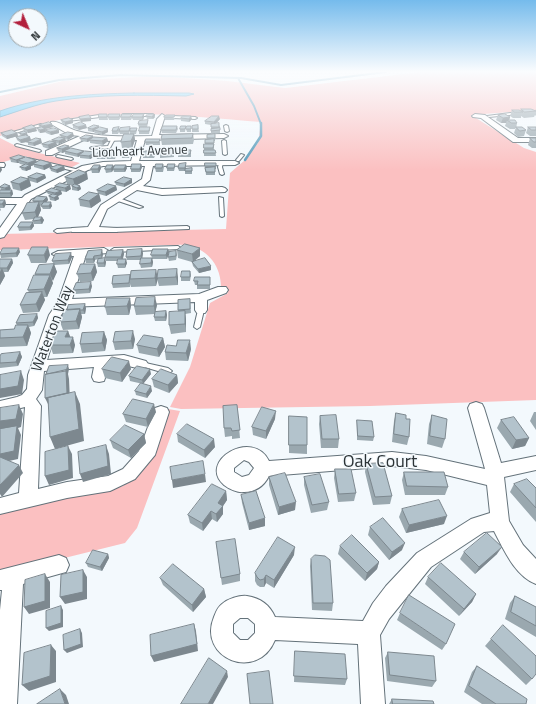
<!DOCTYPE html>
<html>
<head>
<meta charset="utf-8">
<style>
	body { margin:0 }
	#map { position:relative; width:536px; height:704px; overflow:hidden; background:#f3f9fd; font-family:"Titillium Web",sans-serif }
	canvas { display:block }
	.north { position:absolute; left:8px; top:8px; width:40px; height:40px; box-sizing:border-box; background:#f3f9fd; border:1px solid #a3aaad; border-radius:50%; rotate:136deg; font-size:11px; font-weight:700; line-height:16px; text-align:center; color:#2c3336 }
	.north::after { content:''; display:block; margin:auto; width:14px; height:18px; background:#b21f3c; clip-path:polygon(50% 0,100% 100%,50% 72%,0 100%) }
</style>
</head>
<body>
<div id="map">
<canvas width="536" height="704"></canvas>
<div class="north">N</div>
</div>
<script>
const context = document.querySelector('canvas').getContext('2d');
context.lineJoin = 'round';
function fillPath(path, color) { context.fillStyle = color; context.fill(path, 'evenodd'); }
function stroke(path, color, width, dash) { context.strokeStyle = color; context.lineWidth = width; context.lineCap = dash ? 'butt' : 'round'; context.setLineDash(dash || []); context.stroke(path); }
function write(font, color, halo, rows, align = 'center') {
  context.font = font + ' "Titillium Web",sans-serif'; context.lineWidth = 3; context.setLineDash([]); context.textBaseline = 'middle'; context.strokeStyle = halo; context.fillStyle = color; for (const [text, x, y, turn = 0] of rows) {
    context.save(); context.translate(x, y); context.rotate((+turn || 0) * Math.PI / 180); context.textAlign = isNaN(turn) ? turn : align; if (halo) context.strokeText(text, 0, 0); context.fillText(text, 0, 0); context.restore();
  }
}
fillPath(new Path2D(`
	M421 72H536V110L471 115 524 148 536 152V400L370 406 181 409 170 407 190 367 210 303 228 293 221 287C221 267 209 250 189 246 183 244 175 245 169 245L0 250V234L226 229 230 173 245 160 258 143 261 122C171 115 88 103 0 136V96L63 81 157 76 227 81 285 88Z
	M0 138 14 145 35 152 80 163 70 168 24 156 0 163Z
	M168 409 180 411 137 528 125 543 0 574V512L123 486 143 468Z`), '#fbc0c1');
const water = new Path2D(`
	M134 93H189L194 94 186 96C143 95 99 94 56 101 37 104 19 111 0 117V111C43 96 89 94 134 93Z`);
fillPath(water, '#68c6f3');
stroke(water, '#569aba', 1);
stroke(new Path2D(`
	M238 78 254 106 261 124
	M0 92 59 80 120 75 241 78 281 85 386 72`), '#569aba', 2);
stroke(new Path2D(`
	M245 160 261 136V123`), '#569aba', 2.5);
const service = new Path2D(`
	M518 112 519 114 489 117 487 116Z
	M123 114H152L154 115 152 116H122Z
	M99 115 100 117 68 121 66 120Z
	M173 116 195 117 197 118 195 119 172 118Z
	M41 124 42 126 11 134 9 133Z
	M226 125 228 126 229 131 227 132 225 131 224 126Z
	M112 138 115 139 110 148 92 149 90 148 92 147 108 146Z
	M224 140 226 141 227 154 225 155 223 154 222 141Z
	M17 144 40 150 41 151 39 152 16 146 15 145Z
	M241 154 244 155 239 161H237L236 160Z
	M58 155 72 158 73 159 71 160 57 157 56 156Z
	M28 158 80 170V171L78 172 27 160 26 159Z
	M220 161 223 162 222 167 224 174 222 175 220 174 218 167Z
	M219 197 223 198 224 216 222 217 220 216Z
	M115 198H119L143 207 139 208 115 200Z
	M187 226 189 227V229L113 232 110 230 113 228Z
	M76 228 79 230 78 231 57 233 54 231 57 229Z
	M178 246 181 248 180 249 114 252 111 250 114 248Z
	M201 308 204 310 200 327 197 329 194 327 198 310Z
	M138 362H141L168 368 172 371 168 374 141 366H138L137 364Z`);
const minor = new Path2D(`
	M162 114 165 116 159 135 224 134 228 136 224 138 145 140 139 161H235L239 163 235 165 153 166 150 180 143 186 162 189 222 187 225 188 227 190 225 192 162 195 137 190 107 209 99 227 117 228 118 230 117 232H72L71 230 72 228 88 227 101 205 142 179 145 166H103L88 170 31 199 4 237 0 238V228L17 204H0V198H22L25 195 82 166 103 162 131 161 137 140 105 141 88 138 52 155H46V151L80 136 70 135 51 124V122C59 120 68 129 77 131 102 138 126 136 152 136L157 119Z
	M475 114 485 115 518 138H536V142H513L481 118 473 117 472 116Z
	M0 163H4L5 165 4 167H0Z
	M104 248 109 251 108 253 86 255 72 299 199 294 218 287H226L228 290 226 293 207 300V310L205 313H197L195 310V302L68 307 61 315 47 360 124 355 146 361 148 364 146 367 141 369 124 365 109 366 104 381 99 382 94 381 92 377 94 367 44 371 42 390 36 399 41 406 38 489 67 482 108 476 123 469 139 451 155 408 161 406 167 408 169 412 155 455 135 479 110 491 67 498 0 514V498L19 493 25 407 0 413V401L17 397 22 395 27 389 28 375 49 315 58 302 74 256 58 257 52 254 58 251Z
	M476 402 482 404 484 408 501 463 536 456V470L504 477 509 521 523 545 536 559V584C515 576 504 550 494 531L484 532 431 567 389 619 380 635 385 704H361L358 644 275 640C257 683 197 658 214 617 216 612 217 608 222 604 228 599 239 595 247 596 260 598 270 605 275 617L363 621 373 603 386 586 417 553 471 519 490 513 487 485 426 470 392 466 269 476C264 486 255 492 244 492 238 493 229 489 224 485 197 461 253 428 269 461L392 452 426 456 485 469 468 408 470 404ZM244 460 249 462 254 468 249 475 242 477 234 472V468ZM240 618H248L255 624V633L248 640H240L233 633V624Z
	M59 555 66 558 69 565 66 572 23 584 17 704H0V610L2 590H0V570Z`);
stroke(service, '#64727a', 2);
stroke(minor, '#64727a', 2);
fillPath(service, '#fff');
fillPath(minor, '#fff');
fillPath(new Path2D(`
	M521 109 535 111 536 109V116L535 115 534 117 524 118 521 116V118H513L510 116 512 110 521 111Z
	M107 114 108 120H99V117Z
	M120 114 121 117 132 116 144 117 143 120H133L132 118 131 120H121V117L119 120H109L108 117Z
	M166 115 175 118 174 120H165L164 117Z
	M498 115 510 117 509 120 517 123 516 129H510L505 126 506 123H501L496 120Z
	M146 116 155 117 153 119H147Z
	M181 118 192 119 189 122 181 121Z
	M220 119 216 124 220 126V133L211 134V125L205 124V121Z
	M61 120 73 123 65 125 62 123Z
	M148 120V123L147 127H139L138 124Z
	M39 125 53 127 45 129 46 132 40 133 38 131 37 128H40Z
	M73 125 87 128 79 130 73 128Z
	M198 125 199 132H192V126Z
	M177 126 178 129 176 133H162L161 130Z
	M186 126 185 132H180V129Z
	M119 127V130H130L137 128V130L136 134H134L135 140 132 148H122L121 142 130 134V131L129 134H120L119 132 118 134H112V131Z
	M516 127 526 130 524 136 518 137 514 133Z
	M528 127H536V136H530L526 133Z
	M23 128 37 131 28 133 24 131Z
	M88 128H99L108 129V132L102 135 95 133 94 132H93L88 131Z
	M186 129H191V132H187Z
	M45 130 59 133 51 135 46 133Z
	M150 130 149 134H139V131Z
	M1 133H17L18 136 7 139 2 136Z
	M19 133 30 137 31 140 42 143 34 146 28 145V142L21 143 17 140 16 137 21 136Z
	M193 134 194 140 193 144 162 145 161 139Z
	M215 134V141H214V150H215L216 156H204V148L205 144V140H207V135Z
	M60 135 74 136 68 140 65 139 66 141 59 144 56 143 57 145 49 149 43 147 42 144 53 141 52 140 61 137Z
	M93 137 107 138 108 141 103 145 90 143V141L87 142 81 141 80 138Z
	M530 138H536V148H532L528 145Z
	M145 142H160V145H146Z
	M69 146 70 148 84 151V152L96 156 90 159 80 158V156L78 157 65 154V152L62 153 58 151 57 148Z
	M174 150V157L160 158V154Z
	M116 151V154L115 159H107L106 156Z
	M191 153V157H178V154Z
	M130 154 129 158H122L121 155Z
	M156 154 154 158H143V155Z
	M106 155 105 159H97L96 156Z
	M25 157V158L36 160 37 162 51 163 52 166 44 170 34 167V165L31 166V169L26 171 22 170 20 167 24 165 20 164 19 163H17L11 162 10 158Z
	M216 163V169H215V175H206L205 166Z
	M141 164 142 167 140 172H131V169Z
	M163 164 164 167 163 172H156L155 168Z
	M175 164V167L174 171H167V168Z
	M100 165 101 168 99 173H92L91 169Z
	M64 166 65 170 57 173 51 171 50 168Z
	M186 167V169L192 168V174H185V171H179L178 168Z
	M114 168H127L125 172H114L113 169 112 172 106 173 105 169Z
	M45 175 46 178 37 183 30 181 31 186 21 191 13 189 11 182 28 179V177Z
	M65 177 88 179 77 185 80 186 81 189 78 191 72 190V186H73L67 184Z
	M132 179V183L124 187 116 185 115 182Z
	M55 186 71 189 66 192 61 191 62 194 58 196 59 199 55 201 50 200 49 196 51 195 48 194 46 191 56 189Z
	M116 186 117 190 106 196 99 194 101 201 91 208 80 206 79 199 98 194 97 190Z
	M0 187 11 189 9 190H12L13 194 11 197H0V191L1 190Z
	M47 197 48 200 46 202 52 206 50 209H43L41 206 42 205H40L41 210 38 217H42L44 220 42 224H34L33 221 34 219 25 220 22 213 34 203 33 201Z
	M0 200H5L6 204 4 208H0L1 210 0 211Z
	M33 222 34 226 31 230 19 231 18 227Z
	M168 249 169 252 167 259H152L153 262 152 267 141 268 140 264 141 260H127L126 257 143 253 142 258H152L151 255Z
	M123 250 124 254 123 259 127 263 125 268H118L117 264 118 261H106L105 257Z
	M177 250 200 256 194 261 211 270 199 273 193 266 192 262 178 258Z
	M88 251 103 254 102 258 106 262 105 267H98L97 263 98 259 95 260 94 263H86L85 259Z
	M176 251 177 255 176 260 169 261 168 257Z
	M20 252 17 257 1 258 0 253Z
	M28 255H50L46 263H31Z
	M72 257 69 264 54 265 57 272 52 281 53 283 47 297H44L45 300 39 312 23 313 20 305 29 293 28 290 35 275V274L54 264 52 261Z
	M0 259H12L13 263 8 272H4L5 276 0 285Z
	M95 264 97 272 93 281 80 282 77 274Z
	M190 271 191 275 190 281H181V277Z
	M113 276 157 277H178V285L159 286 157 279 156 286 131 287V284L130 287 113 288 112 284Z
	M210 277V289H197V285H195L194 281Z
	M92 286 90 293 75 294 73 290Z
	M130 298 131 306 129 315H107L105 307Z
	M190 299 191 313 185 314 186 332 171 334 169 325 178 311V300Z
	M157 305 155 312 166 311 167 315 166 321H155L154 317 155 314 136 315 134 306Z
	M86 308 85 314H81L82 317 79 329 63 330 60 322 64 310Z
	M37 314 38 318 34 326 29 327 31 333 27 346 0 347V330L14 329 17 325 16 323Z
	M68 331 70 337 75 345 73 353 53 354 50 345Z
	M104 332 107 340 105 351 82 353 80 344Z
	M163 338 165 347 159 357 139 353 137 345Z
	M135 339 133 349 115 350 113 342Z
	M191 349 188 361 166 360 165 352Z
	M20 352 22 357 18 366 0 368V356Z
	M102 369H131L122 382 105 378Z
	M151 374 143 384 130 381 129 376Z
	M177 375 178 383 169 393 154 387 152 379Z
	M135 391H152L147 398 136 395Z
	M237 405 240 438 232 439V436L225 437 224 428Z
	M156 412 148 427 126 422 123 414Z
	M534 412H536V430L530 421Z
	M396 413 409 437 407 445 392 442 394 421Z
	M432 415 445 439 442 448 427 444 429 424Z
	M289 416 307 445V454L289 453Z
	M320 416 339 439 338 448H321L319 424Z
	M275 419 266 439 253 435 252 427Z
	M357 420 374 437 373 441 357 440Z
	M501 420 529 438 525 446 512 449 497 428Z
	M144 434 146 443 131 458 113 448 110 440Z
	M177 434 215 447 205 458 178 442Z
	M366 464 392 496 390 504 373 505 365 472Z
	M335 469 356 493 354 501 338 502 334 478Z
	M404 472 448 487 445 495H405L402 480Z
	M269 477 295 510 278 515 269 485Z
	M304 477 329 502 327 510 311 513 304 485Z
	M514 484 536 488V522L510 492Z
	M226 491 227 500 223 506V514L217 522 212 519 203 531 190 523 188 515Z
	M241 495 265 526 249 530 242 503Z
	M402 509 444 524 406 533 399 517Z
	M370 527 402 550 389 560 368 535Z
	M216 542 240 574V581L222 585Z
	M340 546 379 562 377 569 365 581 338 554Z
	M464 552 497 554 475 574 460 559Z
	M108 554 109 558 102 571 88 567 86 563Z
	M294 555 274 588 266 583 264 587H260L257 585 255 581V573Z
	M311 559 333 603 332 611 312 610 310 566Z
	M428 577 476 594 472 602 459 616 425 584Z
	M160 578 204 589 206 597 193 612 163 585Z
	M515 596 536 607V637L505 619 510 603Z
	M400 613 446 644 442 650 397 620Z
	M491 639 532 679 526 685 485 646Z
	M295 651 347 679 345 685 294 682Z
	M388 652 436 681 432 687 387 681 385 658Z
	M477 666 526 704H482L464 692 472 672Z
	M392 699 434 704H389Z`), '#9aa8af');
fillPath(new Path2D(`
	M144 114V117L143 120 142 117Z
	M154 114 155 117 153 119 152 117Z
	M191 116 192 119 189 122V119Z
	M219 116 220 119 214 125V122Z
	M510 117 509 121 507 120 506 123H501L503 118Z
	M91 118V121L81 122 80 119Z
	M73 120V123L65 125V122Z
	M52 124 53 127 45 129 46 132 40 133V130L43 129 42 126Z
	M86 125 87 128 79 130 78 127Z
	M99 126V129L94 130V132H93L92 129Z
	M36 128 37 131 28 133 27 130Z
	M108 129V132L102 135V132Z
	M59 130V133L51 135 50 132Z
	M17 133 18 136 7 139 6 136Z
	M27 133 28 136 23 137 22 134Z
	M73 133 74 136 68 140 67 137Z
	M134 134 135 140 132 148 131 141Z
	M93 136 94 139 89 140 90 141 87 142V139Z
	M30 137 31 141 21 143 20 140Z
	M65 138 66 141 59 144V141Z
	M107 138 108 141 103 145 102 141Z
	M41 139 42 143 34 146 33 143Z
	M56 142 57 145 49 149 48 145Z
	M69 146 70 149 64 151 65 152 62 153V149Z
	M84 151 85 154 79 155 80 156 78 157 77 154Z
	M105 151 106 155 105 159 104 156Z
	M116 151V154L115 159 114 155Z
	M95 152 96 156 90 159 89 156Z
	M25 157 26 160H18L19 163H17L16 160Z
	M36 160 37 163 33 164 34 165 31 166V169L26 171 25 168 29 166 28 163Z
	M51 163 52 166 44 170 43 166Z
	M141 164 142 167 140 172V169Z
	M100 165 101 168 99 173 98 169Z
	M113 165 114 168 112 172 111 169Z
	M126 165 127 168 125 172 124 169Z
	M1 166 2 170 0 173V168Z
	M64 166 65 170 57 173 56 170Z
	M87 173 88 179 75 186 73 179Z
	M45 175 46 178 37 183 36 179Z
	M29 179 31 186 21 191 19 184Z
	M132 179V183L124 187V184Z
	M70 185 71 189 66 192 65 188Z
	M10 186 11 189 6 192 5 188Z
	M80 186 81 189 78 191 77 188Z
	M116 186 117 190 106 196 105 192Z
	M12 190 13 194 11 197 10 193Z
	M61 191 62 194 58 196 59 199 55 201 54 198 56 196 55 193Z
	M99 194 101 201 91 208 89 201Z
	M47 197 48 200 44 205 43 201Z
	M5 200 6 204 4 208 2 204Z
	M39 202 41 210 37 219 35 212Z
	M51 202 52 206 50 209 49 206Z
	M42 217 44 220 42 224 40 220Z
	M33 222 34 226 31 230 30 227Z
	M48 247 50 255 46 263 44 255Z
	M19 248 20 252 17 257 16 253Z
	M200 248V256L193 262 192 254Z
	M142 249 143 253 142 260 141 256Z
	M168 249 169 252 167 259 166 255Z
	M102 250 103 254 102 259 101 255Z
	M123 250 124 254 122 260 121 257Z
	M71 253 72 257 69 264 68 260Z
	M94 256 95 260 94 263 93 259Z
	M105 258 106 262 105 267 104 263Z
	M152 258 153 262 152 267 151 263Z
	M12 259 13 263 8 272 7 268Z
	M126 259 127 263 125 268V264Z
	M54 264 57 272 53 281 50 274Z
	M95 264 97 272 93 281 91 273Z
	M211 266V270L199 273 198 269Z
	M2 268 5 276 0 285V272Z
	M177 269 178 277V285L176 277Z
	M156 270 158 278 156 286 155 278Z
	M50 275 53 283 47 297 44 289Z
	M91 282 92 286 90 293 89 289Z
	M42 292 45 300 39 312 36 304Z
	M155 297 157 305 155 314 154 306Z
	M130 298 131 306 129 315 127 306Z
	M85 304 86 308 85 314 83 310Z
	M80 309 82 317 79 329 76 321Z
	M166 311 167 315 166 321 165 317Z
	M185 311 186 319V332L185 324Z
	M37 314 38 318 34 326 33 322Z
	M28 325 31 333 27 346 23 337Z
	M68 331 71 339 68 345 65 337Z
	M133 331 135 339 133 349 131 341Z
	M104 332 107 340 105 351 102 343Z
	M73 337 75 345 73 353 70 345Z
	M163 338 165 347 159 357 157 349Z
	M190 340 191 349 188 361 186 353Z
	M20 352 22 357 18 366 16 362Z
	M129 361 131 369 122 382 120 373Z
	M68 365 69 369 68 374 69 379 70 402 49 406 45 398 65 373Z
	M150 369 151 374 143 384 142 380Z
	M21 371 24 380 22 394 0 398V389Z
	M177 375 178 383 169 393 168 385Z
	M151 386 152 391 147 398 146 394Z
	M75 392 80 404 84 441 55 449 50 437Z
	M154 404 156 412 148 427 146 419Z
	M19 405 23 414 21 427 18 428 21 435 18 459 0 463V421Z
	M276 411 275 419 266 439V431Z
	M144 434 146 443 131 458 128 450Z
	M529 438 525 446 512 449 516 440Z
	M214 439 215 447 205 458 204 450Z
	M106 445 109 454 111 474 83 482 80 474Z
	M68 446 72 454 73 478 49 485 45 476Z
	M19 465 23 473 2 497 0 494V485Z
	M205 474 206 482 173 488 172 480Z
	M226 491 227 500 223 506V514L217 522 216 514 218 503Z
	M296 502 295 510 278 515 279 507Z
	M211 511 212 519 203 531 202 523Z
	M447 516 444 524 406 533 409 525Z
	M265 518V526L249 530V523Z
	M405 543 402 550 389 560 392 552Z
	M295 547 294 555 274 588V580Z
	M502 547 497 554 475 574 479 567Z
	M108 554 109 558 102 571 100 567Z
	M379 562 377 569 365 581 367 573Z
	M83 570 87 577V599L65 604 60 597Z
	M45 574 50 582V608L29 614 24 607Z
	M266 575V583L264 587V579Z
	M204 589 206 597 193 612 192 605Z
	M476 594 472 602 459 616 464 609Z
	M61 606 63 610V627L49 631 46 628Z
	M194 624 196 631 198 651 154 662 151 656Z
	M80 629 82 633 83 647 67 653 64 650Z
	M51 645 56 651V682L29 691 22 685Z
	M227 671 228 677 213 704H208Z
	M60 689 66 695 69 704H65Z`), '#7d888f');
const building = new Path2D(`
	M521 109H531L536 111 525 112Z
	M512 110H519L523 112H515Z
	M99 114H107V117H99Z
	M109 114H120L119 117H108Z
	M122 114H132L130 117H121Z
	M134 114H144L142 117H132Z
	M148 114H154L152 117 146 116Z
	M505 114 510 117 503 118 498 115Z
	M89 115 91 118 80 119 79 117Z
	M166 115H175L174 117H164Z
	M183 116H191L189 119 181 118Z
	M212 116H219L214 122 205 121Z
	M69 118 73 120 65 122 61 120Z
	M148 120 147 124H138L139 121Z
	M507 120H515L517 123H512Z
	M49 122 52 124 42 126 39 125Z
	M81 122 86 125 78 127 73 125Z
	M219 123V127H211V124Z
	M32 125 36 128 27 130 23 128Z
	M94 125 99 126 92 129 88 128Z
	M198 125V129H192V126Z
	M163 126H177L176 130H161Z
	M181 126H186L185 129H180Z
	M187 126H191V129H186Z
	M42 127 45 129 40 130 37 128Z
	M100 127 108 129 102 132 94 130Z
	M119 127 117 131H112L113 128Z
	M130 127 129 131H119L120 128Z
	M140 127H150L149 131H139Z
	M516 127H522L526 130 520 131Z
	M528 127H536V130H532Z
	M54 128 59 130 50 132 45 130Z
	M131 128H137L136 131H130Z
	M220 128V130L211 131V129Z
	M12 130 17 133 6 136 1 133Z
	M24 131 27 133 22 134 19 133Z
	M68 132 73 133 67 137 60 135Z
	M124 134H134L131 141 121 142Z
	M193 134 192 138 161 139 162 135Z
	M215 134V138H207V135Z
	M26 135 30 137 20 140 16 137Z
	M86 135 93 136 87 139 80 138Z
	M59 137 65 138 59 141 52 140Z
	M94 137 107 138 102 141 89 140Z
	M36 138 41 139 33 143 27 142Z
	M530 138H536V142H534Z
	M146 139H160L159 142H145Z
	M214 139V143H205V140Z
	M50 141 56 142 48 145 42 144Z
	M204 144H214L213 148H204Z
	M65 145 69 146 62 149 57 148Z
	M71 148 84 151 77 154 64 151Z
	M161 150H174L173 154H160Z
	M179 150H191L190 154H178Z
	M204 150H215L216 153H204Z
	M85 151 95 152 89 156 79 155Z
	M105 151 104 156H96L98 152Z
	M108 151H116L114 155 106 156Z
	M123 151H130L129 155H121Z
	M144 151H155L154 154 143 155Z
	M19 155 25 157 16 160 10 158Z
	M26 157 36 160 28 163 18 160Z
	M41 160 51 163 43 166 33 164Z
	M186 163 185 168H178L179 164Z
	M205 163H216V166H205Z
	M26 164 30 165 25 168 20 167Z
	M132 164H141L140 169H131Z
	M156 164H163L162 168H155Z
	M168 164H175L174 168H167Z
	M58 165 64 166 56 170 50 168Z
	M94 165H100L98 169H91Z
	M107 165H113L111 169H105Z
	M115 165H126L124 169H113Z
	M215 167V172H206L205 168Z
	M192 168V171H185V169Z
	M79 170 87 173 73 179 65 177Z
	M37 173 45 175 36 179 28 177Z
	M21 177 29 179 19 184 11 182Z
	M124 177 132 179 124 184 115 182Z
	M60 183 70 185 65 188 55 186Z
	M5 184 10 186 5 188 0 187Z
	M75 184 80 186 77 188 72 186Z
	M108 184 116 186 105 192 97 190Z
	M52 188 61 191 55 193 46 191Z
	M0 190H12L10 193H0Z
	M89 192 99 194 89 201 79 199Z
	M53 194 58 195 54 198 49 196Z
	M37 196 47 197 43 201H33Z
	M0 200H5L2 204H0Z
	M39 202 35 212 22 213 27 203Z
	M44 202H51L49 206H41Z
	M35 217H42L40 220 33 221Z
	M21 222H33L30 227H18Z
	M185 244 200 248 192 254 177 250Z
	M32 247H48L44 255H28Z
	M3 248H19L16 253 0 254Z
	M142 249 141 256 126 257 127 250Z
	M153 249H168L166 255H151Z
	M102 250 101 255 94 256 93 259H85L88 251Z
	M123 250 121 257H105L107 251Z
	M176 251V256L168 257 169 252Z
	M71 253 68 260 52 261 55 254Z
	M105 258 104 263H97L98 259Z
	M141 258H152L151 263 140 264Z
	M205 258 211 266 198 269 192 262Z
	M0 259H12L7 268H0Z
	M118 259H126L125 264H117Z
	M54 264 50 274H35L39 265Z
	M81 264H95L91 273 77 274Z
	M177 269 176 277 157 278 158 270Z
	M156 270 155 278 130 279 131 271Z
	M182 271H190V277H181Z
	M34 275H50L44 289 28 290Z
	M130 275 129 283 112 284 113 276Z
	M195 277H210V285H197L198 281H194Z
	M91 282 89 289 73 290 76 283Z
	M42 292 36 304 20 305 26 293Z
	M155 297 154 306H134L136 298Z
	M107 298H130L127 306 105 307Z
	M190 299V309L178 310V300Z
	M85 304 83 310H79L80 309 67 310 68 305Z
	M80 309 76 321 60 322 64 310Z
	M166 311 165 317H154L155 312Z
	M185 311V324L169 325V312Z
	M37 314 33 322 16 323 20 315Z
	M16 325H28L23 337 0 338V330L14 329Z
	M56 331H68L65 337H73L70 345H50Z
	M133 331 131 341 113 342 115 332Z
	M104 332 102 343 80 344 82 333Z
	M144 335 163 338 157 349 137 345Z
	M178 340H190L186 353 165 352 167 345 176 346Z
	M20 352 16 362 0 363V356L1 354Z
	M112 357 129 361 120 373 102 369Z
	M68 365 66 371 46 374 49 366Z
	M137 366 150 369 142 380 129 376Z
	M161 369 177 375 168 385 152 379Z
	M66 370 67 393 45 398V375Z
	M21 371 18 386 0 389V375Z
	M141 383 151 386 146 394 135 391Z
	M75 392 79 429 50 437 48 398Z
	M133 399 154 404 146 419 123 414Z
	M19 405 16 419 0 421V408Z
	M237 405 240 430 232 431 231 428H224L223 406Z
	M262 407 276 411 266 431 252 427Z
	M396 413 406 415V419H410L409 437 394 434Z
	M336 415 339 439H322L320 416Z
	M432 415 447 419 445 439 430 436Z
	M289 416 307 417V445H289Z
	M514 417 529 438 516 440 501 420Z
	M357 420 372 421 374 437 358 436Z
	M187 424 214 439 204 450 177 434Z
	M125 425 144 434 128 450 110 440Z
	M17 426 14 451 0 454V429Z
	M106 445 108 466 80 474 78 452Z
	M68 446 69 470 45 476V452Z
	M0 457 19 465 0 485Z
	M203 461 205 474 172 480 170 467Z
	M383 463 392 496 375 497 366 464Z
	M335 469H351L356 493 339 494Z
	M404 472H444L448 487 407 486Z
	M285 473 296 502 279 507 269 477Z
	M320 474 329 502 312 505 304 477Z
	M527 479 536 488V508L514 484Z
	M212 484 226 491 218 503 223 506 216 514 211 511 202 523 188 515Z
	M256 491 265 518 249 523 241 495Z
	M439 500 447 516 409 525 402 509Z
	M383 518 405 543 392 552 370 527Z
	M487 533 502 547 479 567 464 552Z
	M352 535 379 562 367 573 340 546Z
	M278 537 295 547 274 580 266 575 264 579 260 580 257 577 255 573Z
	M235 539 240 574 221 578 216 542Z
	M93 550 108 554 100 567 86 563Z
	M315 555 325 556 330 560 333 603H313L311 559Z
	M441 563 476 594 464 609 428 577Z
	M173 564 204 589 192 605 160 578Z
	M83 570V592L60 597 61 575Z
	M45 574V601L24 607 25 580Z
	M409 595 455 624 446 644 400 613Z
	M515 596 536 607V626L511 612Z
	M61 606V623L46 628V611Z
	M194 624 197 644 151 656 150 635Z
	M503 625 536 656V674L532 679 491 639Z
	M80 629 81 644 64 650 63 635Z
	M51 645 50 676 22 685 24 653Z
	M295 651 345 654 347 679 294 676Z
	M388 652 434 656 436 681 390 675Z
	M209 658 227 671 208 704H181Z
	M477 666 527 699 526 704H496L469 686Z
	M269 671 273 704H250L247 674Z
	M60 689 65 704H37Z
	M392 699 433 701 434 704H393Z`);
fillPath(building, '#b3c3cc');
stroke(building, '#7d888f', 1);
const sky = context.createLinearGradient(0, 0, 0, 170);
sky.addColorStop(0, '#75bbec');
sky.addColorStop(0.42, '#fafcfe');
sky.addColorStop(1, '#fafcfe00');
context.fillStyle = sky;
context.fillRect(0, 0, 536, 170);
write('13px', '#2c3336', '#f3f9fd', [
	["Lionheart Avenue",140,152,-2]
]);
write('15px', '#2c3336', '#f3f9fd', [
	["Waterton Way",53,329,-69]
]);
write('18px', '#2c3336', '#f3f9fd', [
	["Oak Court",380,463]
]);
</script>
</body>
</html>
